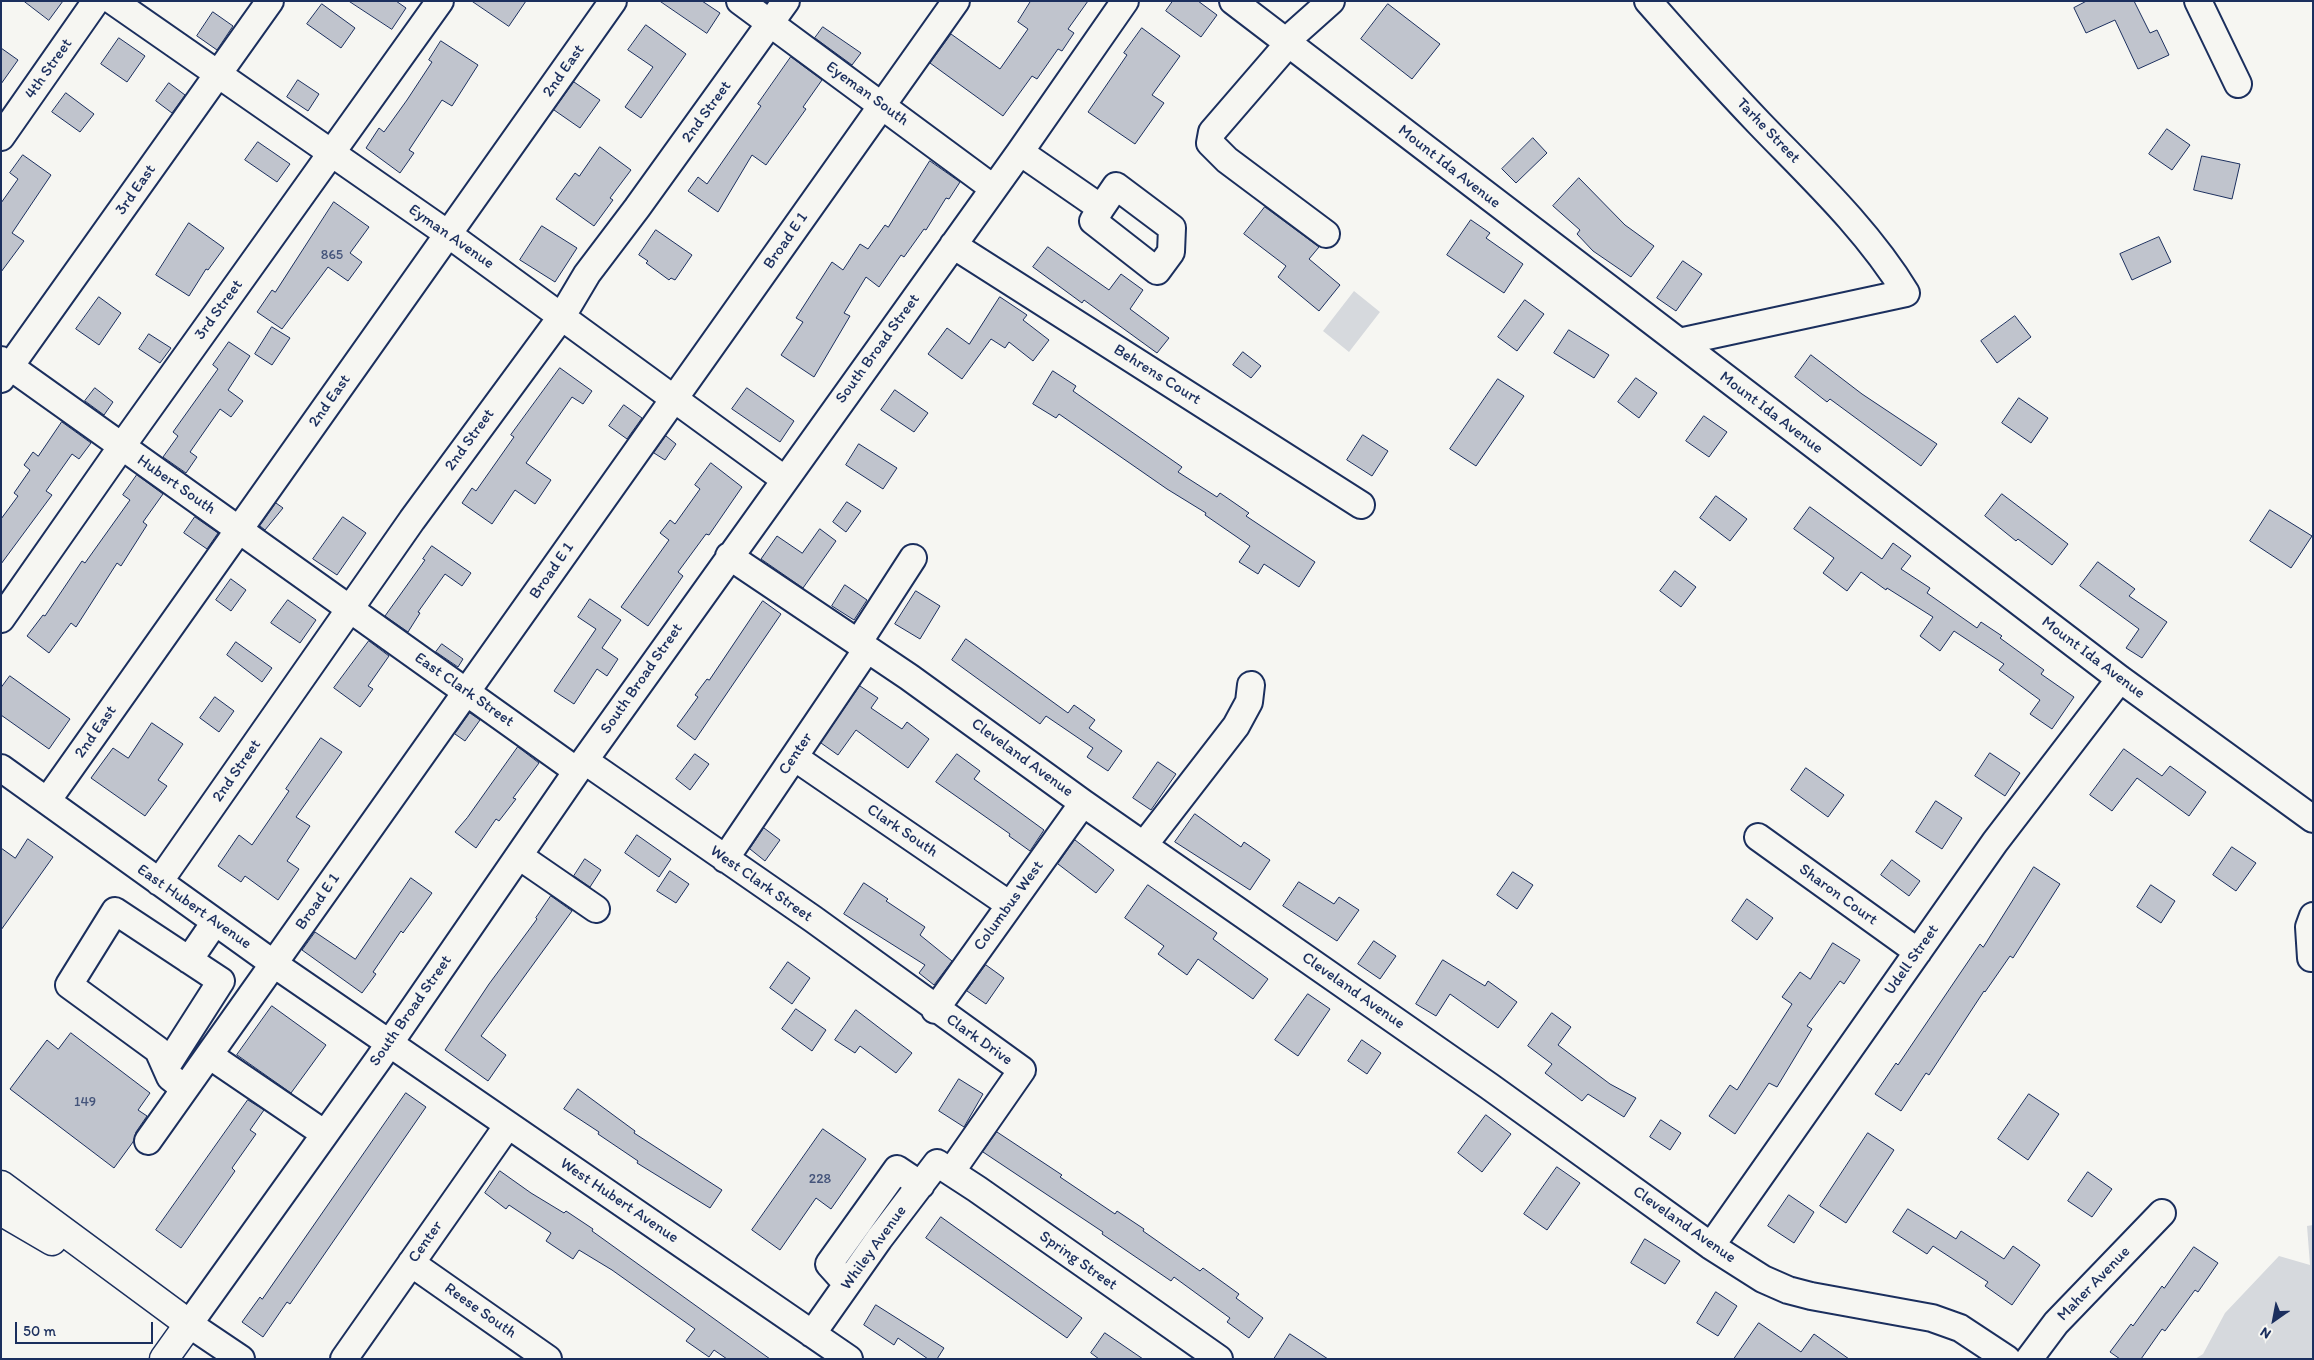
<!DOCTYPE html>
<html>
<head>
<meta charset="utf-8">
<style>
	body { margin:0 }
	#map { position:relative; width:2314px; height:1360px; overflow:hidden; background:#f6f6f2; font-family:Itim,sans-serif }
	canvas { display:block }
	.frame { position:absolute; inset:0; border:2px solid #1b2f5e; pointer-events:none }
	.north { position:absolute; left:2249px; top:1295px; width:50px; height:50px; -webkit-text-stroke:4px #f6f6f2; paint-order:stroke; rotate:213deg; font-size:14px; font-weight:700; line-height:20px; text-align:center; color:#1b2f5e }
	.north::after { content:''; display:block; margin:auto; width:18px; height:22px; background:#1b2f5e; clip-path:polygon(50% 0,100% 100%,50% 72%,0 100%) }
	.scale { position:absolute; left:15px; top:1322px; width:138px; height:22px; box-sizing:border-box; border:2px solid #1b2f5e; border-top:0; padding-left:6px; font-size:15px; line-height:18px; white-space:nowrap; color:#1b2f5e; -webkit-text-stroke:4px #f6f6f2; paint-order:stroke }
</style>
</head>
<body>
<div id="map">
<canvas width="2314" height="1360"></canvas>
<div class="frame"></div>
<div class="north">N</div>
<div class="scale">50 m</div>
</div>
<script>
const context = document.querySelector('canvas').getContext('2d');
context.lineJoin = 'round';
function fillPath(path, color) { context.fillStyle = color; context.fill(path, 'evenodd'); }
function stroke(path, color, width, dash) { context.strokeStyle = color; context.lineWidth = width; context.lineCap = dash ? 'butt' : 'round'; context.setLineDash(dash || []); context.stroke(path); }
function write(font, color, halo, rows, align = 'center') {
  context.font = font + ' Itim,sans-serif'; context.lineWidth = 4; context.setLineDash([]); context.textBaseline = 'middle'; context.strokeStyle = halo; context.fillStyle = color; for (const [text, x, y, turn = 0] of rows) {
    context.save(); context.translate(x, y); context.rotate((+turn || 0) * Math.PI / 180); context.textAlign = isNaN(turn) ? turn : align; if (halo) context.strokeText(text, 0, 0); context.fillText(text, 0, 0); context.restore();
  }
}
fillPath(new Path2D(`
	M1354 291 1380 312 1349 352 1323 331Z
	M2313 1225V1359H2195L2203 1354 2225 1313 2279 1256 2310 1265 2307 1226Z`), '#d6d9dd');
const building = new Path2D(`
	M24 1H63L49 20Z
	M349 1H396L406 8 392 29Z
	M472 1H526L509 26Z
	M660 1H702L720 13 707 33Z
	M1031 1H1088L1068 29 1074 33 1062 51 1058 49 1037 79 1032 76 1003 116 930 63 951 34 1000 69 1028 29 1018 22Z
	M1173 1H1198L1217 15 1201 37 1166 11Z
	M2087 1H2134L2150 33 2157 30 2169 55 2138 69 2115 20 2086 33 2074 8Z
	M322 4 355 28 341 48 307 24Z
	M1388 4 1440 44 1412 79 1361 39Z
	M213 12 233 26 217 50 197 36Z
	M646 25 686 54 641 118 625 107 653 67 628 50Z
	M823 27 861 53 852 65 815 38Z
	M1142 28 1180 56 1152 95 1164 103 1135 144 1088 112 1127 55 1124 53Z
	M119 38 145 56 127 82 101 64Z
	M441 41 478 65 452 106 442 100 409 150 414 153 400 173 366 148 379 128 384 132 407 100 432 62 429 60Z
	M1 48 18 60 1 84Z
	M791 57 822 80 803 107 806 109 766 165 752 155 718 212 688 191 698 177 707 184 761 106 758 104Z
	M298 80 319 94 308 111 287 97Z
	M574 82 600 100 580 128 554 110Z
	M169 83 185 95 172 113 156 101Z
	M66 93 94 114 80 132 52 112Z
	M2167 129 2190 145 2172 170 2149 154Z
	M1533 138 1547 153 1516 183 1502 169Z
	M258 142 290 164 277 182 245 160Z
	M600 147 631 170 610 198 613 200 594 226 556 199 575 173 579 176Z
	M23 155 51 175 12 233 24 241 1 272V203L18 179 10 173Z
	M2202 156 2240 164 2232 199 2194 190Z
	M930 161 960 182 949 199 946 198 926 230 924 229 904 257 901 255 879 287 866 277 844 313 850 316 814 377 781 355 803 322 796 318 832 262 843 270 860 244 868 249 885 225 888 227Z
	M1579 178 1625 225 1654 246 1631 277 1593 251 1577 234 1580 230 1553 206Z
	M334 202 369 227 350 253 362 262 348 281 328 267 282 329 257 312 272 290 275 292Z
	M1265 207 1319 247 1309 259 1340 285 1319 311 1278 277 1286 266 1244 234Z
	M1471 220 1490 233 1486 238 1523 264 1504 293 1447 255Z
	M189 223 224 248 208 270 206 269 189 296 156 275Z
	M542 226 577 248 555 282 520 260Z
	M656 230 692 255 675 280 671 278 669 280 646 263 648 261 639 255Z
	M2159 237 2171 262 2132 280 2120 254Z
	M1048 247 1109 290 1121 274 1143 290 1130 309 1169 338 1157 353 1084 300 1082 303 1033 267Z
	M1683 261 1702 274 1676 311 1657 298Z
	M99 297 121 313 99 345 76 329Z
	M1000 297 1027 315 1023 320 1049 340 1033 361 1009 342 1005 348 991 339 962 379 928 354 947 328 969 344Z
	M1525 300 1544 314 1517 351 1498 337Z
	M2015 316 2031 337 1997 363 1981 341Z
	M272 327 290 338 272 365 255 354Z
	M1569 330 1609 355 1594 378 1554 353Z
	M149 334 171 348 160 363 139 349Z
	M229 342 250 356 228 390 243 401 231 417 220 409 190 452 197 457 186 473 163 457 178 436 173 432 218 369 213 365Z
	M1243 352 1261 366 1251 378 1233 365Z
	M1811 355 1862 394 1937 444 1921 466 1830 399 1827 402 1795 377Z
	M560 368 592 391 583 404 572 397 526 463 551 480 535 504 515 490 492 524 462 503 472 488 476 491 514 437 511 435Z
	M1053 371 1076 386 1073 391 1182 467 1178 472 1217 497 1220 493 1249 513 1246 516 1315 562 1299 587 1264 564 1258 574 1239 562 1250 546 1205 515 1206 513 1167 489 1059 414 1056 418 1033 404Z
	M1636 378 1657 393 1639 418 1618 402Z
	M1498 379 1524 396 1476 466 1450 449Z
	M95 388 113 402 104 415 85 401Z
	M747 388 794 421 780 442 732 409Z
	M895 390 928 413 914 432 881 410Z
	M2019 398 2048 418 2031 443 2002 423Z
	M624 405 642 418 627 439 609 426Z
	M1704 416 1727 432 1709 457 1686 441Z
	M62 422 91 443 79 459 72 454 46 491 52 495 1 564V519L18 496 14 493 30 470 24 465 33 452 38 456Z
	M1363 435 1388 451 1372 476 1347 460Z
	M666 436 676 444 665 460 654 453Z
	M859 444 897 468 883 489 846 465Z
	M711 463 742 487 709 535 706 534 678 572 683 576 648 626 621 607 669 540 660 533 670 520 675 524 700 489 695 485Z
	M137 475 163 494 143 522 147 525 121 566 117 563 76 627 71 623 49 653 27 636 43 615 45 616 82 561 85 563 130 500 123 495Z
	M2002 494 2068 544 2052 565 2018 539 2016 541 1985 516Z
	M1716 496 1747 519 1730 541 1700 518Z
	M847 502 861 511 846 532 833 522Z
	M276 503 283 508 265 530 260 526Z
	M1810 507 1882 559 1893 543 1911 556 1901 569 1930 588 1927 593 1977 628 1981 622 2002 636 2000 638 2044 670 2041 674 2074 697 2052 729 2030 714 2040 700 1999 670 2004 664 1954 631 1940 651 1920 636 1933 617 1887 588 1886 590 1861 572 1847 591 1823 573 1834 558 1794 529Z
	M2270 510 2312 536 2291 568 2250 541Z
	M195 517 218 533 207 549 184 533Z
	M343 517 366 533 337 575 313 559Z
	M820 529 836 541 803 588 761 559 777 536 802 553Z
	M432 546 471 573 462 586 445 574 418 612 420 613 408 632 385 616 425 560 423 559Z
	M2098 562 2135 589 2129 596 2167 622 2142 658 2126 648 2139 629 2080 586Z
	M1675 571 1696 587 1681 607 1660 591Z
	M231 579 246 590 231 611 216 600Z
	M845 585 867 600 854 620 832 606Z
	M916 591 940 606 920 639 895 624Z
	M590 599 621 620 602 648 618 659 607 676 597 669 574 704 554 691 596 629 578 617Z
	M288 600 316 620 300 643 271 623Z
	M763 601 781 614 695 740 677 726 698 697 695 695 707 679 709 680Z
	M966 639 1068 713 1074 705 1095 720 1089 728 1122 751 1108 771 1087 757 1093 748 1046 716 1040 724 952 660Z
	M369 641 389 656 368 686 373 689 360 707 334 688Z
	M236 642 272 668 262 682 227 655Z
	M442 644 463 659 458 667 436 652Z
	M10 676 70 719 49 749 1 715V688Z
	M860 686 878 698 871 708 902 729 907 722 929 739 908 768 856 730 838 755 821 743Z
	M215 697 234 711 219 732 200 718Z
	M470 713 480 720 465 741 455 734Z
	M152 723 183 744 158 780 167 786 145 816 91 778 113 748 128 758Z
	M321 738 342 752 296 817 310 826 287 861 299 869 278 900 245 876 241 882 218 866 239 835 252 845 289 791 286 789Z
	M518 747 539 763 513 798 516 799 499 821 496 819 476 848 455 832 467 818Z
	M2124 749 2162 776 2170 766 2206 792 2189 816 2137 778 2112 811 2090 795Z
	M1990 753 2020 773 2005 796 1975 776Z
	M695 754 709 764 690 790 676 779Z
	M957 754 980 771 974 779 1044 830 1030 851 1009 836 1010 834 936 782Z
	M1158 762 1176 774 1151 810 1133 798Z
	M1806 768 1844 795 1828 817 1791 790Z
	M1936 801 1962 818 1942 849 1916 832Z
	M1195 814 1241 847 1244 842 1270 860 1250 890 1175 842Z
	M764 828 780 840 765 861 750 849Z
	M637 835 671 859 659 877 625 853Z
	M28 839 53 857 1 930V848L15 858Z
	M1075 840 1114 870 1096 893 1058 864Z
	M2232 847 2256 863 2236 891 2213 875Z
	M585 859 601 870 590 887 574 876Z
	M1892 860 1920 881 1909 896 1881 875Z
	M2034 867 2060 884 2013 958 2010 956 1985 992 1984 991 1929 1075 1926 1073 1901 1111 1875 1094 1896 1063 1898 1065 1980 944 1983 947Z
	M670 871 689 884 676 903 657 891Z
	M1513 872 1533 885 1517 909 1497 895Z
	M411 878 432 893 403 933 401 931 373 972 376 974 362 993 302 950 315 932 355 959Z
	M1299 882 1334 904 1339 897 1359 910 1337 941 1283 906Z
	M864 883 888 899 886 901 925 927 920 935 952 961 934 985 919 973 925 965 844 914Z
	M1148 885 1217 933 1213 939 1268 979 1253 999 1198 959 1187 975 1158 954 1164 946 1125 918Z
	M2151 885 2175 901 2161 923 2137 907Z
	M551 896 572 911 481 1036 506 1055 488 1081 445 1050 489 984 537 919 536 918Z
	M1747 899 1773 918 1757 940 1732 921Z
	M1374 941 1396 956 1380 979 1358 964Z
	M1833 943 1860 960 1844 984 1840 981 1807 1026 1812 1029 1777 1087 1769 1083 1735 1134 1709 1116 1730 1085 1737 1090 1792 1004 1782 997 1800 972 1810 979Z
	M1443 960 1485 986 1488 981 1517 1002 1498 1028 1450 994 1436 1016 1416 1004Z
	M788 962 810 978 792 1004 770 988Z
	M986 965 1004 978 986 1004 967 991Z
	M1308 994 1330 1009 1298 1056 1275 1040Z
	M272 1006 326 1045 291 1093 237 1055Z
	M796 1009 826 1030 812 1051 782 1029Z
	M856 1010 912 1053 896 1073 860 1046 855 1053 835 1040Z
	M1552 1013 1571 1027 1558 1045 1610 1084 1636 1098 1624 1117 1588 1094 1582 1101 1545 1073 1552 1064 1528 1046Z
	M71 1033 150 1093 138 1110 147 1116 136 1132 133 1142 114 1168 10 1089 47 1040 58 1049Z
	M1362 1040 1381 1053 1367 1074 1348 1061Z
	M959 1079 983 1094 964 1127 939 1111Z
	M578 1089 635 1131 634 1133 722 1190 710 1208 637 1163 638 1161 598 1134 599 1132 564 1109Z
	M406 1093 426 1107 290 1304 287 1302 263 1337 242 1322 260 1297 262 1299Z
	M2029 1094 2059 1114 2028 1160 1998 1139Z
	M248 1100 264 1110 250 1130 256 1134 232 1168 235 1171 181 1248 156 1230Z
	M1486 1115 1511 1134 1482 1172 1458 1153Z
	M1661 1120 1681 1133 1670 1150 1650 1137Z
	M823 1129 866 1159 831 1209 816 1198 780 1250 752 1230Z
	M997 1132 1062 1175 1060 1177 1115 1214 1117 1211 1144 1229 1143 1231 1200 1271 1203 1268 1239 1294 1236 1298 1263 1318 1249 1338 1227 1322 1230 1318 1174 1277 1171 1281 1102 1234 1103 1232 983 1152Z
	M1868 1133 1894 1150 1846 1223 1820 1206Z
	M1557 1167 1580 1183 1547 1230 1524 1214Z
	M500 1171 531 1193 564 1213 566 1211 593 1229 592 1231 770 1359H727L714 1350 709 1357 686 1341 695 1329 612 1270 579 1250 573 1259 546 1241 551 1233 509 1205 506 1209 485 1193Z
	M2088 1172 2112 1189 2092 1217 2068 1201Z
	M1789 1195 1814 1212 1794 1243 1768 1226Z
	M1908 1209 1956 1239 1961 1231 2004 1259 2013 1246 2040 1265 2012 1305 1985 1286 1988 1282 1933 1246 1927 1254 1893 1232Z
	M941 1217 1082 1318 1067 1338 926 1238Z
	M1645 1239 1680 1261 1665 1284 1631 1263Z
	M2194 1247 2218 1263 2198 1292 2195 1290 2165 1331 2162 1329 2141 1359H2120L2110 1352 2131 1324 2133 1326 2162 1286 2164 1288Z
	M1716 1292 1737 1306 1718 1336 1697 1323Z
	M876 1305 944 1348 937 1359H928L898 1338 894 1345 864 1325Z
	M1759 1323 1801 1352 1814 1334 1849 1359H1734Z
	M1105 1333 1143 1359H1099L1091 1353Z
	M1290 1334 1328 1359H1274Z`);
fillPath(building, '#c0c4cd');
stroke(building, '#1b2f5e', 1);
const minor = new Path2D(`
	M113 1 448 234 784 479
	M740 1 993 188
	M1233 1 2120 679 2313 819
	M1648 1C1684 42 1721 83 1759 123 1810 176 1867 229 1906 293L1679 342
	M2198 1 2238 84
	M1285 42 1331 1
	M1288 44 1212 132 1210 143 1227 160 1326 234
	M1 137 96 1
	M1020 152 1101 208 1116 186 1172 228 1171 252 1157 271 1093 221 1101 208
	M953 245 1361 505
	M1 360 577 771
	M1 379 270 1
	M729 556 909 677 1083 803 1489 1086 1711 1246 1763 1279 1788 1290 1811 1296 1932 1318 1960 1328 2007 1359
	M1 619 122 446 440 1
	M858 643 913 558
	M794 757 1010 905
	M585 761 813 919 1022 1070 951 1172
	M1 768 274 964 849 1359
	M47 801 613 1
	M1758 837 1918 952
	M1144 845 1236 726 1249 702 1251 685
	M519 856 596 909
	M725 859 867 649
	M159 882 412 520 562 316 587 274 637 208 786 1
	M2311 958 2309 927 2313 916
	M189 960 215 922
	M935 1010 1083 803
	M209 1055 325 1134
	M166 1067 221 981 115 911 69 985 158 1050 170 1077 185 1089
	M148 1141 956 1
	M1711 1246 1995 842 2120 679
	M411 1263 548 1359
	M847 1284 829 1264 897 1169 921 1185
	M812 1334 879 1239 937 1163 977 1189 1219 1359
	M241 1359 189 1324 378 1060 577 771 1020 152 1125 1
	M344 1359 508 1125
	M2029 1359 2056 1323 2162 1213`);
const major = new Path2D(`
	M164 1359 189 1324`);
const highway = new Path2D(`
	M1 1185 189 1324
	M1 1211 52 1241`);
stroke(minor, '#1b2f5e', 30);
stroke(major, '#1b2f5e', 31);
stroke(highway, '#1b2f5e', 31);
stroke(minor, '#f6f6f2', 26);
stroke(major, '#f6f6f2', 28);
stroke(highway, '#f6f6f2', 28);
write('14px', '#44547a', null, [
	["865",332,255],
	["149",85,1102],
	["228",820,1179]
]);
write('16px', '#1b2f5e', '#f6f6f2', [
	["4th Street",49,69,-55],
	["2nd East",564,71,-55],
	["Eyeman South",867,94,36],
	["2nd Street",707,112,-54],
	["Tarhe Street",1768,131,46],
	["Mount Ida Avenue",1449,167,38],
	["3rd East",136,190,-55],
	["Eyman Avenue",451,237,35],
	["Broad E 1",786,241,-55],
	["3rd Street",219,310,-54],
	["South Broad Street",878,349,-54],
	["Behrens Court",1157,375,32],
	["2nd East",330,401,-55],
	["Mount Ida Avenue",1771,413,37],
	["2nd Street",470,440,-54],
	["Hubert South",176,485,35],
	["Broad E 1",552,571,-55],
	["Mount Ida Avenue",2093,658,37],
	["South Broad Street",642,679,-55],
	["East Clark Street",464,690,35],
	["2nd East",96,732,-55],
	["Center",796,754,-56],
	["Cleveland Avenue",1022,758,36],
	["2nd Street",237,771,-55],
	["Clark South",902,831,34],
	["West Clark Street",761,884,35],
	["Sharon Court",1838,895,36],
	["Broad E 1",318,902,-55],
	["Columbus West",1009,906,-54],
	["East Hubert Avenue",194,907,35],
	["Udell Street",1912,960,-55],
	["Cleveland Avenue",1353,991,35],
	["South Broad Street",411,1011,-55],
	["Clark Drive",979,1040,35],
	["West Hubert Avenue",619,1201,34],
	["Cleveland Avenue",1684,1225,35],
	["Center",426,1242,-55],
	["Whiley Avenue",874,1248,-54],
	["Spring Street",1078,1261,35],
	["Maher Avenue",2094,1284,-46],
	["Reese South",480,1311,35]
]);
</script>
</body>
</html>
